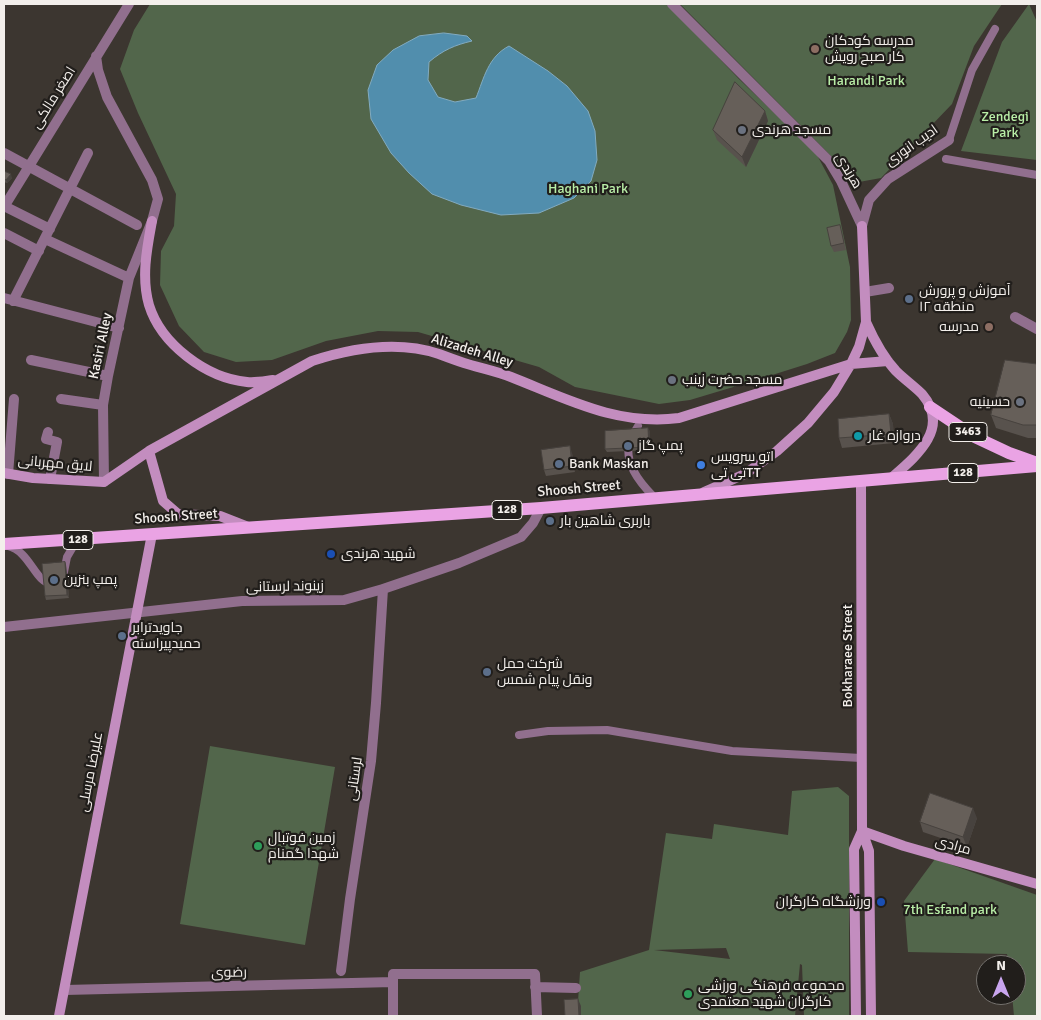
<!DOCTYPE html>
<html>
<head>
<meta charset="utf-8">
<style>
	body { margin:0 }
	#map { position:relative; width:1041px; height:1020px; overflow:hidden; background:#3c3630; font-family:Signika,sans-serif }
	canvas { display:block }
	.frame { position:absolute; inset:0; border:5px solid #f3efeb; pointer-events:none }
	.north { position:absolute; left:976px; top:955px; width:50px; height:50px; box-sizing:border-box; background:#211e1b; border:1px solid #75726e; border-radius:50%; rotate:0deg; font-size:14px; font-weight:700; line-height:20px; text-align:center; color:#f3efeb }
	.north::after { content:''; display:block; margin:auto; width:18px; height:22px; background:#c9a5ee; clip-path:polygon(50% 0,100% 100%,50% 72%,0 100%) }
</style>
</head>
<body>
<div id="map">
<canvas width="1041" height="1020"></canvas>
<div class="frame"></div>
<div class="north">N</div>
</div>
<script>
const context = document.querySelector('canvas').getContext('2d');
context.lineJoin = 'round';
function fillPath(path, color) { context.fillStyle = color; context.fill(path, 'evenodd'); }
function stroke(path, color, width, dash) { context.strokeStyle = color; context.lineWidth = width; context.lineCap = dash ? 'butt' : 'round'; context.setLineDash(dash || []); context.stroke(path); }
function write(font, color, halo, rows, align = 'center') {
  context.font = font + ' Signika,Cairo,sans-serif'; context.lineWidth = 4.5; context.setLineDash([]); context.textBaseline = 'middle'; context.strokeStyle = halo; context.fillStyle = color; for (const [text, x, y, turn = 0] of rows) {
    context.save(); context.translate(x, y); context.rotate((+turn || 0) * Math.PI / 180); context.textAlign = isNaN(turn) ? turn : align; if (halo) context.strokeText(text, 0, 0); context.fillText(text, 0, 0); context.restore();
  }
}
fillPath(new Path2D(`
	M150 4H667L739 79 816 153 833 185 850 267 851 320 847 332 835 353 807 364 750 382 690 400 659 404 575 387 539 367 418 332 378 331 326 341 272 360 236 362 204 352 179 326 160 285 161 251 174 226 176 194 138 113 120 69 134 30Z
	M680 4H1002L974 46 952 104 881 178 859 182 849 180 841 166Z
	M1029 4 1037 22V160L961 151 1002 42Z
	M210 746 335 767 305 945 180 924Z
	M838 787 849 796V1016H804L802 965 800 964 795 1016H577L580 972 649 950 666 833 712 839 714 824 788 835 792 791ZM726 948 730 959 654 950Z
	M935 859 1037 895V1016H1014L1012 995H1016V965H1009L1007 954 908 952 904 901Z`), '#52664b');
const water = new Path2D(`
	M444 33 467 36 472 41C455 45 443 50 429 62L428 80 438 97 455 102 476 98C484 78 488 57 509 46L548 71 567 86 588 111 595 131 597 160 591 181 574 198 539 213 501 215 461 205 432 194 409 173 391 153 371 119 368 90 377 65 393 50 419 36Z`);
fillPath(water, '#518ead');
stroke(water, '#82abc0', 1);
stroke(new Path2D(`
	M949 140 972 70 995 29
	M946 159 1037 175
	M638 426C636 430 632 435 630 440 623 462 639 482 654 497
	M8 546C31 552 34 582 52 584
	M64 572 67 557 77 540
	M519 735 548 731 607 730 732 751 861 758`), '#916f8e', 8);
stroke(new Path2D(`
	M672 4 829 161 841 181 862 226
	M96 56 98 70 107 97 152 180 158 199 152 221 129 278 108 376 103 405 104 482
	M4 153 137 225
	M4 206 50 229
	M4 207 129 4
	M862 226 869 200 888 179 949 140
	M4 233 39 251
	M45 239 129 278
	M865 292 889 288
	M4 298 119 328
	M13 301 88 153
	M1015 317 1037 329
	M31 360 108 376
	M61 399 103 405
	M48 432 46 439 57 442 50 479
	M8 474 14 399
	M4 627 242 601 344 600 383 589 459 563 521 537 533 523 541 508
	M341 971 350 899 371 761 376 703 383 589
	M535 987 576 988
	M65 990 393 982
	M393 1016V974H535L537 1016`), '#916f8e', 10);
stroke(new Path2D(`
	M152 221C147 248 141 277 149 305 161 344 206 378 247 382 255 383 265 381 273 380
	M866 322C874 340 883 357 896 371 904 379 914 386 922 394 952 429 914 458 890 479
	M149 451 163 501 178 514 220 516 248 527
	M4 473 33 478 104 482 149 451 312 361C352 348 397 340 439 354 447 357 455 360 464 363 480 368 496 371 511 377 567 399 617 426 679 418L851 364 888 361
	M861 481 862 831 869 851 871 1016
	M704 492 745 474 777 451 808 423 834 392 851 364 859 347 866 322 862 226
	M862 831 904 846 1037 884
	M59 1016 152 534
	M856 1016 854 849 862 831`), '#c38dbf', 10);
stroke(new Path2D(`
	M930 407 975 437 1009 453 1037 463
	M4 544 541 508 1037 466`), '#eaa3e4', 12);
fillPath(new Path2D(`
	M765 111 768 121 746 167 717 140 713 130Z
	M4 171 12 178 7 183 4 182Z
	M842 232 846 250 834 252 831 246Z
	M1037 364V438H1028L996 428 991 415Z
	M889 414 893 424 894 443 842 448 839 438Z
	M650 431V450L607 452 605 449Z
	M572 453 575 472 546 476 544 470Z
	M65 562 66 565 69 598 46 600 45 596Z
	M977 818 967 847 923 832 920 822Z`), '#58524d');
fillPath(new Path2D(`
	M765 111 768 121 746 167 742 157Z
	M11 174 12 178 7 183 6 180Z
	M889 414 893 424 894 443 891 434Z
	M648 428 650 431V450L649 447Z
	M570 446 572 453 575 472 572 466Z
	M65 562 66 565 69 598 67 595Z
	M973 808 977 818 967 847 963 837Z
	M578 999 581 1006V1016H579Z`), '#47423e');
const building = new Path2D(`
	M735 82 765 111 742 157 713 130Z
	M4 171 11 174 6 180 4 179Z
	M840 225 844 243 831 246 827 228Z
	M1005 360 1037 364V425H1023L991 415Z
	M889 414 891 434 839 438 838 419Z
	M648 428 649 447 605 449V431Z
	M570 446 572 466 544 470 541 450Z
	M65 562 67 595 45 596 42 564Z
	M930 793 973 808 963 837 920 822Z
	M578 999 579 1016H565L564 1000Z`);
fillPath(building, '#665f59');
stroke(building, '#47423e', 1);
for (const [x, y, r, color] of [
	[815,49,5,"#8d6e63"],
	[742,130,5,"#6b7280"],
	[909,299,5,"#5c6f8a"],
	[989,327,5,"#8d6e63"],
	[672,380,5,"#6b7280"],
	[1020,402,5,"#6b7280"],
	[858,436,5,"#0f9aa8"],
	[628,446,5,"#5c6f8a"],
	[559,464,5,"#5c6f8a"],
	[701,465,5,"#3f7fe0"],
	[550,521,5,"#5c6f8a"],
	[331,554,5,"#1a4fb4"],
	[54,580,5,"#5c6f8a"],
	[122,636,5,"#5c6f8a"],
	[487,672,5,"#5c6f8a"],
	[258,846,5,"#2e9e5b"],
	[881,902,5,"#1a4fb4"],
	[688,994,5,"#2e9e5b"]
]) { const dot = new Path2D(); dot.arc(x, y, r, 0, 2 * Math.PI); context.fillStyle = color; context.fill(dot); stroke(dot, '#211e1b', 2); }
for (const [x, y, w] of [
	[968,432,38],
	[963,473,30],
	[507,510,30],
	[78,540,30]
]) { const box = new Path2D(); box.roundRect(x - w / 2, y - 9.5, w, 19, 4); context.fillStyle = '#211e1b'; context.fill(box); stroke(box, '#f3efeb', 1); }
write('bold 12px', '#f3efeb', null, [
	["3463",968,432],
	["128",963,473],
	["128",507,510],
	["128",78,540]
]);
write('14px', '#f3efeb', '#211e1b', [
	["مدرسه کودکان",825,41],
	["کار صبح رویش",825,57],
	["مسجد هرندی",752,130],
	["آموزش و پرورش",919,291],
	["منطقه ۱۲",919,307],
	["مدرسه",979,327,"right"],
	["مسجد حضرت زینب",682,380],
	["حسینیه",1010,402,"right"],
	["دروازه غار",868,436],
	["پمپ گاز",638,446],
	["اتو سرویس",711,457],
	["تی تیTT",711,473],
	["Bank Maskan",569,464],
	["باربری شاهین بار",560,521],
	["شهید هرندی",341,554],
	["پمپ بنزین",64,580],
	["جاویدترابر",132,628],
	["حمیدپیراسته",132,644],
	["شرکت حمل",497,664],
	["ونقل پیام شمس",497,680],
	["زمین فوتبال",268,838],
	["شهدا گمنام",268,854],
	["ورزشگاه کارگران",871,902,"right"],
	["مجموعه فرهنگی ورزشی",698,986],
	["کارگران شهید معتمدی",698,1002]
], 'left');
write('14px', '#b9eea7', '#211e1b', [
	["Harandi Park",866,81],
	["Zendegi",1005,117],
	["Park",1005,133],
	["Haghani Park",588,189],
	["7th Esfand park",950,910]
]);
write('14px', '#f3efeb', '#211e1b', [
	["اصغر مالکی",54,98,-58],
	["ادیب انوری",912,146,-35],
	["هرندی",848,171,59],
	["Kasiri Alley",101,346,-78],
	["Alizadeh Alley",472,351,17],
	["لایق مهربانی",55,464,5],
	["Shoosh Street",579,489,-5],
	["Shoosh Street",176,517,-4],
	["زینوند لرستانی",285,587,-1],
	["Bokharaee Street",848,656,-90],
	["علیرضا مرسلی",91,772,-79],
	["لرستانی",355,779,-82],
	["مرادی",953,846,16],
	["رضوی",229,973,-1]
]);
</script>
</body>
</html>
